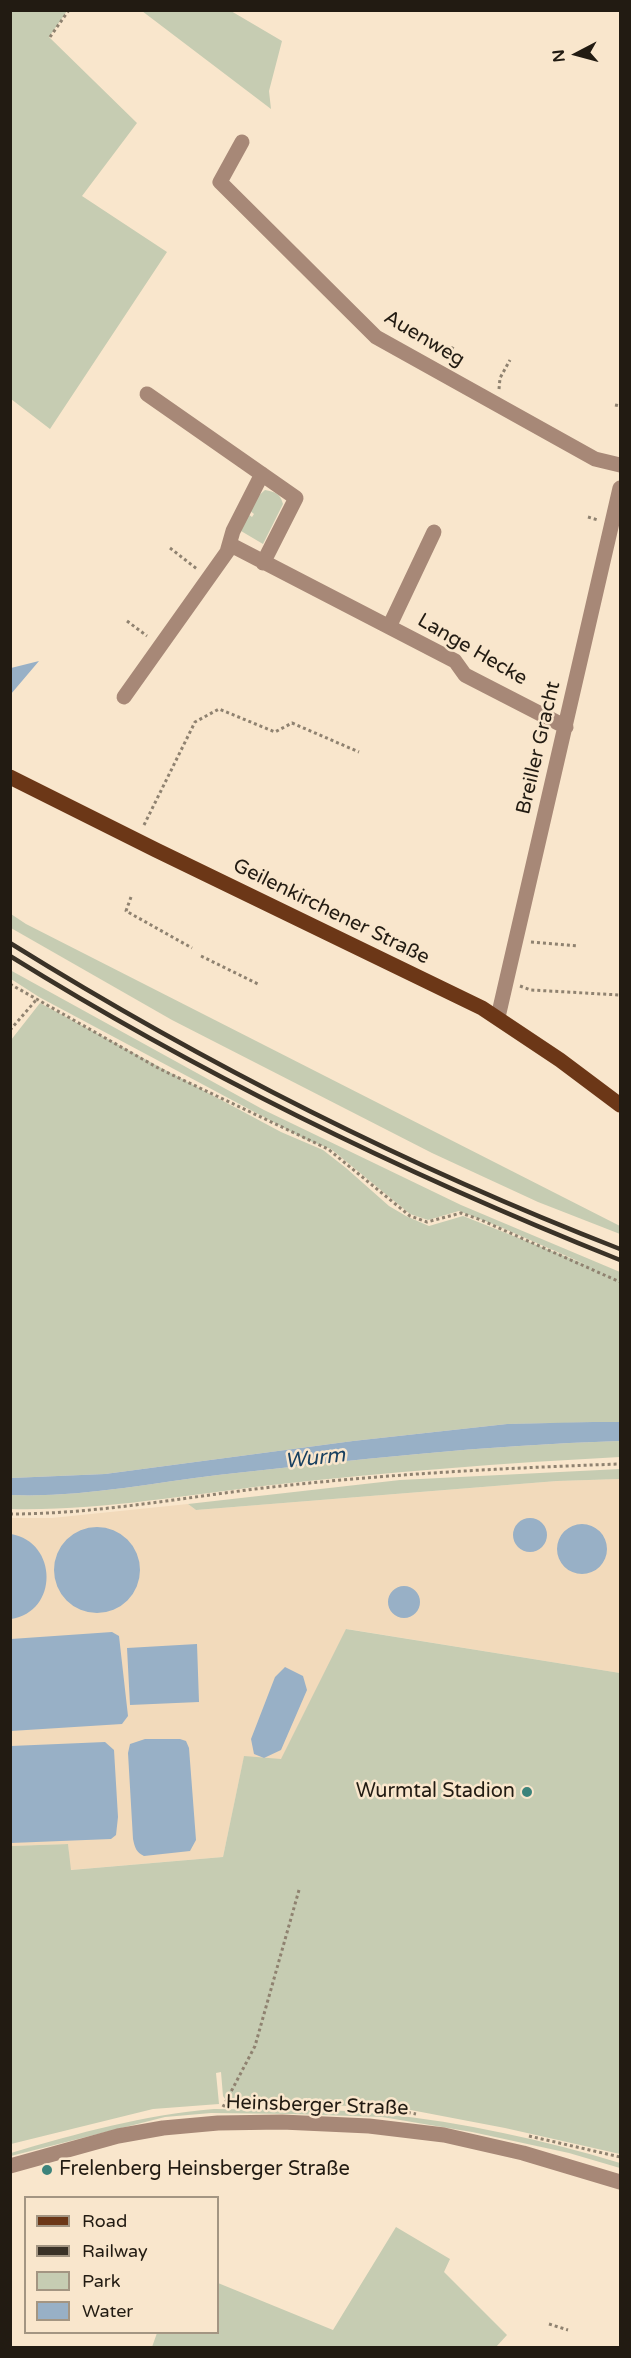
<!DOCTYPE html>
<html>
<head>
<meta charset="utf-8">
<style>
	body { margin:0 }
	#map { position:relative; width:631px; height:2358px; overflow:hidden; background:#f9e6cc; font-family:"Varela Round",sans-serif }
	canvas { display:block }
	.frame { position:absolute; inset:0; border:12px solid #221b12; pointer-events:none }
	.legend { position:absolute; left:24px; top:2196px; width:195px; height:138px; box-sizing:border-box; background:#f9e6cc; border:2px solid #a39582; margin:0; padding:8px 10px; list-style:none; font-size:18px; color:#221b12 }
	.legend li { display:flex; align-items:center; gap:12px; height:30px }
	.legend b { width:30px; border:2px solid #a39582 }
	.north { position:absolute; left:547px; top:24px; width:60px; height:60px; -webkit-text-stroke:4px #f9e6cc; paint-order:stroke; rotate:264deg; font-size:16px; font-weight:700; line-height:24px; text-align:center; color:#221b12 }
	.north::after { content:''; display:block; margin:auto; width:21px; height:27px; background:#221b12; clip-path:polygon(50% 0,100% 100%,50% 72%,0 100%) }
</style>
</head>
<body>
<div id="map">
<canvas width="631" height="2358"></canvas>
<div class="frame"></div>
<ul class="legend">
<li><b style="height:8px;background:#6c3717"></b>Road</li>
<li><b style="height:8px;background:#3a3227"></b>Railway</li>
<li><b style="height:16px;background:#c6ccb2"></b>Park</li>
<li><b style="height:16px;background:#98b0c6"></b>Water</li>
</ul>
<div class="north">N</div>
</div>
<script>
const context = document.querySelector('canvas').getContext('2d');
context.lineJoin = 'round';
function fillPath(path, color) { context.fillStyle = color; context.fill(path, 'evenodd'); }
function stroke(path, color, width, dash) { context.strokeStyle = color; context.lineWidth = width; context.lineCap = dash ? 'butt' : 'round'; context.setLineDash(dash || []); context.stroke(path); }
function write(font, color, halo, rows, align = 'center') {
  context.font = font + ' "Varela Round",sans-serif'; context.lineWidth = 5; context.setLineDash([]); context.textBaseline = 'middle'; context.strokeStyle = halo; context.fillStyle = color; for (const [text, x, y, turn = 0] of rows) {
    context.save(); context.translate(x, y); context.rotate((+turn || 0) * Math.PI / 180); context.textAlign = isNaN(turn) ? turn : align; if (halo) context.strokeText(text, 0, 0); context.fillText(text, 0, 0); context.restore();
  }
}
fillPath(new Path2D(`
	M620 1479V1673L347 1629 281 1760 244 1757 223 1857 70 1870 68 1844 11 1846 10 1518H52L188 1504 196 1510 557 1481Z`), '#f2dabb');
fillPath(new Path2D(`
	M10 11H67L49 37 137 123 82 196 167 252 50 429 11 399Z
	M142 11H231L282 41 269 91 271 109Z
	M265 490C275 492 280 493 283 504L263 544 241 531 248 514 252 517 254 514 249 510 255 499Z
	M11 914 26 924 620 1226V1234L538 1202 432 1153 172 1020 11 928Z
	M10 970 264 1110 461 1205 620 1272V1422L507 1424 353 1441 105 1474 11 1478V1040L40 1003 281 1132 323 1150 346 1168 389 1206 406 1216 429 1226 463 1216 587 1265 498 1226 459 1211 428 1220 410 1214 331 1149 305 1139 39 997 11 979Z
	M620 1441V1457C504 1463 388 1472 272 1485 186 1495 98 1511 11 1509V1495C80 1498 150 1483 218 1475 352 1460 485 1445 620 1441Z
	M620 1469V1479L557 1481 196 1510 188 1504 400 1480Z
	M346 1629 620 1673V2154L505 2128 395 2107 228 2103 223 2096 221 2072 216 2073 219 2104 153 2109 11 2144V1846L68 1844 71 1870 223 1857 244 1756 281 1759Z
	M214 2109C270 2110 328 2108 383 2114 463 2122 544 2140 620 2163V2168L569 2153 472 2132 382 2117 292 2114 211 2113 165 2117 11 2156V2153C78 2133 144 2115 214 2109Z
	M396 2227 450 2259 444 2272 507 2335 496 2347H152L157 2333 218 2332V2283L333 2330Z`), '#c6ccb2');
fillPath(new Path2D(`
	M39 661 11 694V668Z
	M593 1422H620V1441C485 1445 352 1460 218 1475 150 1483 80 1498 11 1495V1478L105 1474 353 1441 507 1424Z
	M513 1535a17 17 0 1 1 34 0a17 17 0 1 1-34 0Z
	M557 1549a25 25 0 1 1 50 0a25 25 0 1 1-50 0Z
	M54 1570a43 43 0 1 1 86 0a43 43 0 1 1-86 0Z
	M11 1534C58 1542 59 1612 11 1619Z
	M388 1602a16 16 0 1 1 32 0a16 16 0 1 1-32 0Z
	M112 1632 119 1636 128 1716 122 1724 11 1731V1639Z
	M197 1644 199 1702 130 1705 127 1648Z
	M285 1667 303 1676 307 1690 281 1750 264 1758 254 1754 251 1739 275 1677Z
	M145 1739H180L186 1741 189 1748 196 1840 190 1851 144 1856C136 1852 135 1848 133 1839L128 1753 130 1744Z
	M105 1742 114 1750 118 1817 116 1835 111 1839 11 1843V1746Z`), '#98b0c6');
stroke(new Path2D(`
	M50 37 69 10
	M446 360 454 345
	M499 389 500 378 510 360
	M615 405 620 406
	M588 517 598 520
	M170 548 197 569
	M127 621 147 636
	M144 825 195 722 219 709 275 732 292 723 359 752
	M131 897 126 911 192 948
	M531 942 578 946
	M201 956 260 985
	M10 984 160 1069 328 1149 410 1216 427 1222 461 1213 481 1220 620 1282
	M520 986 531 990 620 995
	M10 1030 37 999
	M10 1514C98 1514 185 1497 272 1487 388 1474 504 1468 620 1464
	M223 2107 255 2046 299 1890
	M378 2109 396 2110 416 2114
	M529 2136 620 2157
	M549 2324 568 2330`), '#8f8270', 3, [3, 3]);
stroke(new Path2D(`
	M242 142 220 182 376 337 595 459 620 465
	M147 394 296 498 263 563
	M231 545 455 661 465 675 566 727
	M389 627 434 532
	M124 697 227 552 233 531 262 474
	M498 1017 620 488
	M10 2166 118 2136 163 2128 218 2123 282 2122 369 2126 444 2135 523 2153 620 2182`), '#a78877', 15);
stroke(new Path2D(`
	M10 777 156 850 482 1008 560 1060 620 1105`), '#6c3717', 15);
stroke(new Path2D(`
	M10 943C203 1063 409 1167 620 1249
	M10 956C203 1076 410 1176 620 1260`), '#3a3227', 4.5);
for (const [x, y, r, color] of [
	[527,1792,6,"#3c837b"],
	[47,2170,6,"#3c837b"]
]) { const dot = new Path2D(); dot.arc(x, y, r, 0, 2 * Math.PI); context.fillStyle = color; context.fill(dot); stroke(dot, '#f9e6cc', 2); }
write('20px', '#221b12', '#f9e6cc', [
	["Auenweg",424,339,31],
	["Lange Hecke",472,650,30],
	["Breiller Gracht",539,748,-77],
	["Geilenkirchener Straße",331,912,26],
	["Heinsberger Straße",317,2106,2]
]);
write('20px', '#221b12', '#f9e6cc', [
	["Wurmtal Stadion",515,1792],
	["Frelenberg Heinsberger Straße",59,2170,"left"]
], 'right');
write('italic 21px', '#184060', '#f9e6cc', [
	["Wurm",315,1459,-6]
]);
</script>
</body>
</html>
